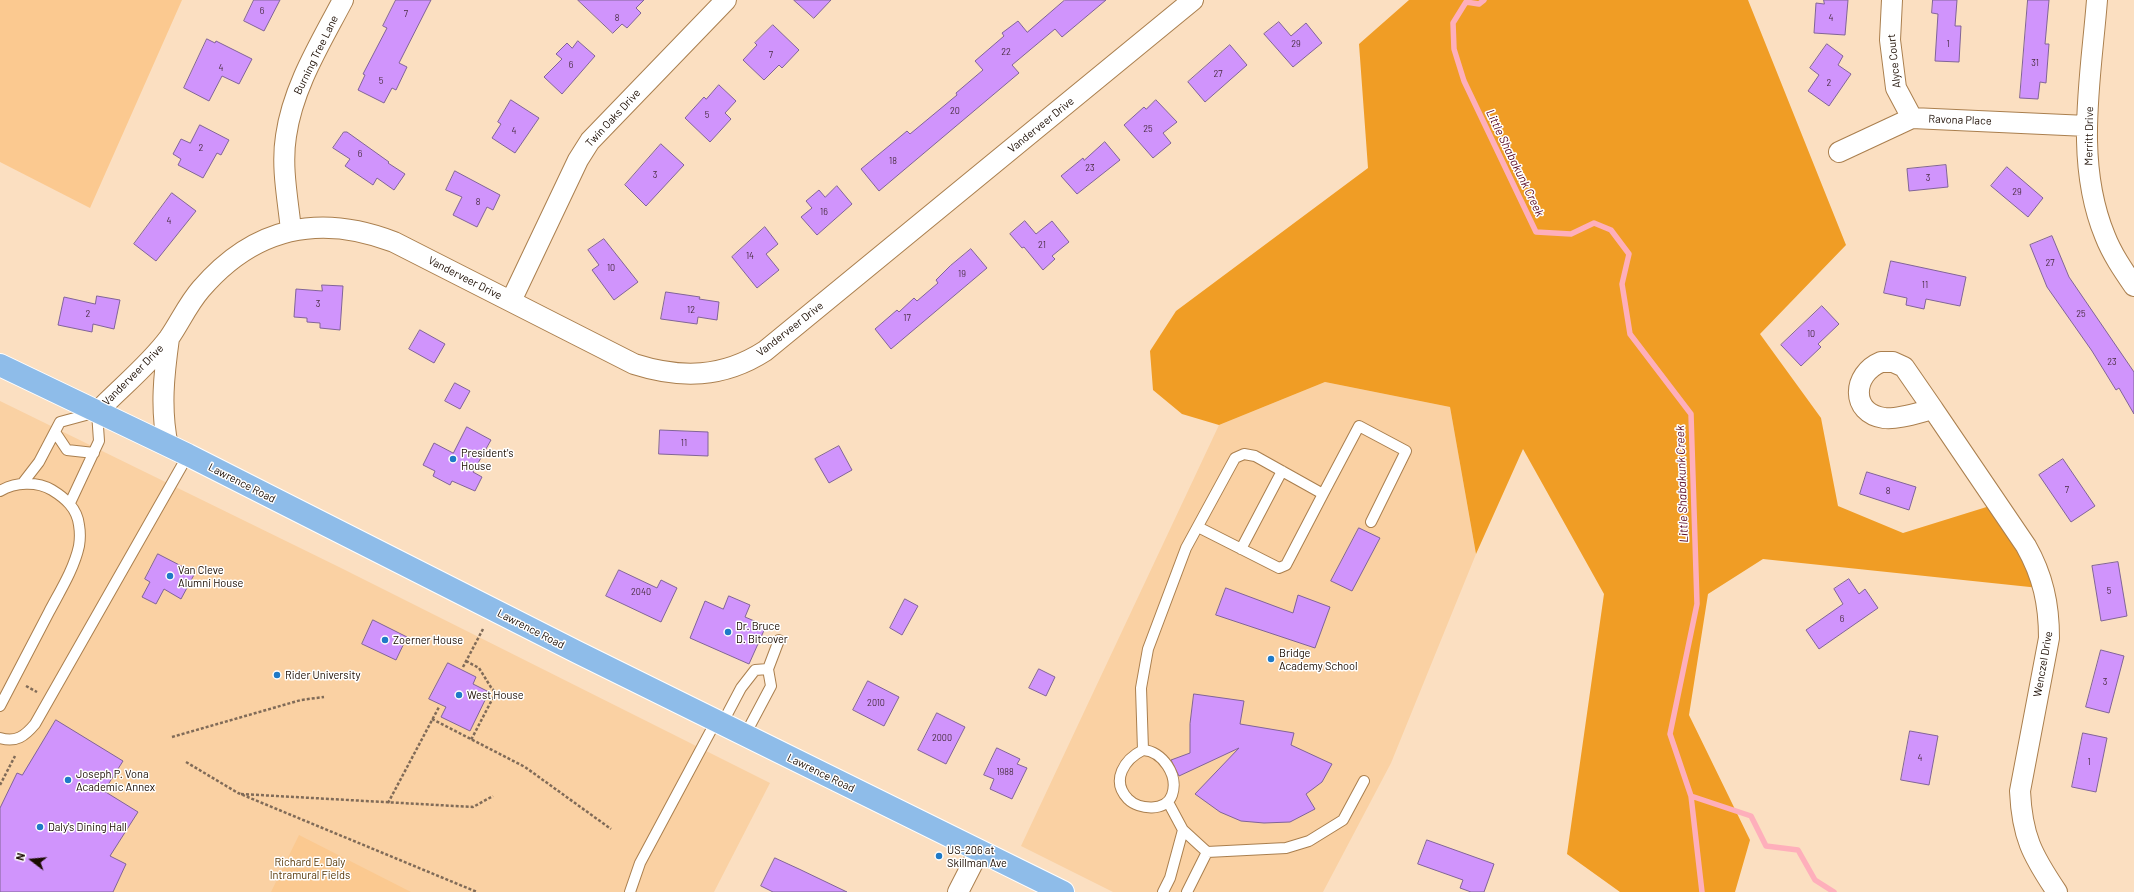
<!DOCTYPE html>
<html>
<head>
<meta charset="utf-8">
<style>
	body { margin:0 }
	#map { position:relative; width:2134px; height:892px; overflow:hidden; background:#fbdfc1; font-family:Barlow,sans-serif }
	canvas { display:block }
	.north { position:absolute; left:12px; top:840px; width:40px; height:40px; -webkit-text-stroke:3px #fff; paint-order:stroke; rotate:286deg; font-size:11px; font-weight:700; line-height:16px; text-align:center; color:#1a0b00 }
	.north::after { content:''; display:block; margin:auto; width:14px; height:18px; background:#1a0b00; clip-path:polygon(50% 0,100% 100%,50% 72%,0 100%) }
</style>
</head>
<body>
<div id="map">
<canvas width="2134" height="892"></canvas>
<div class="north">N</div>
</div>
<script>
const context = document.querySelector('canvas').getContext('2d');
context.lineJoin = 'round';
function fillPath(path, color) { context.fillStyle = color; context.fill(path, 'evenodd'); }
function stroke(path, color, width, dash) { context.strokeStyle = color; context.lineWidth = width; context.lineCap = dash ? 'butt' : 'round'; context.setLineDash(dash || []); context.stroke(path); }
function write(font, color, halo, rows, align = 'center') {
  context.font = font + ' Barlow,sans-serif'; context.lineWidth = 3; context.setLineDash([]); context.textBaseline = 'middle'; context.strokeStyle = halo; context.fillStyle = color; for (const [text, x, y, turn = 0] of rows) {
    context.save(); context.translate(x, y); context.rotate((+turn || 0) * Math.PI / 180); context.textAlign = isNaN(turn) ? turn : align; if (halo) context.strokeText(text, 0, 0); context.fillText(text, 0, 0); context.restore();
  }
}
fillPath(new Path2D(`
	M1325 382 1450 407 1476 554 1391 763 1323 892H1113L1021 846 1219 425Z
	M0 401 339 567 770 783 714 892H0Z`), '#fad1a3');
fillPath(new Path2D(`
	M0 0H182L90 208 0 162Z
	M299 835 411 892H271Z`), '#fbc990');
fillPath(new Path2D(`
	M1409 0H1748L1846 245 1760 334 1821 418 1838 506 1903 533 1993 505 2049 589 1763 559 1708 594 1689 715 1750 840 1735 892H1620L1567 854 1604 594 1523 449 1476 554 1450 407 1325 382 1219 425 1182 414 1153 390 1150 351 1176 311 1368 168 1359 44Z`), '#f09d25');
stroke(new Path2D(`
	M1484 0 1479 4 1466 2 1453 23 1454 49 1464 81 1536 232 1571 234 1594 223 1611 230 1629 254 1622 284 1630 334 1691 414 1697 604 1670 734 1691 796 1702 892
	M1691 796 1751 816 1766 846 1798 850 1815 880 1834 892`), '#feafbb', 5.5);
const building = new Path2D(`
	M254 0H280L264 31 244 21Z
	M396 0H431L399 63 407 67 396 90 392 88 384 103 358 90 365 75 363 74 387 28 383 26Z
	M578 0H644L636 8 641 13 627 28 622 24 613 33Z
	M794 0H831L814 18Z
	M1065 0H1106L1062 37 1055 29 1012 65 1019 73 879 191 861 169 907 131 910 134 957 95 956 93 983 70 975 61 1004 36 1002 33 1018 21 1027 32Z
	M1824 0H1848L1845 35 1814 33 1816 3 1824 4Z
	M1933 0H1957L1955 26H1961L1959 62 1935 61 1938 14 1932 13Z
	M2028 0H2049L2045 44H2049L2046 83 2040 82 2038 99 2020 98Z
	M1279 22 1291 36 1306 23 1322 43 1293 67 1264 34Z
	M773 25 799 50 782 68 779 65 764 80 743 60 757 45 755 43Z
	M207 39 215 43 216 41 252 59 239 84 222 76 209 101 184 88Z
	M578 41 595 56 562 94 544 77 562 59 556 54 567 43 572 48Z
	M1827 44 1843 56 1838 65 1851 74 1829 106 1808 91 1819 75 1810 68Z
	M1230 45 1247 65 1205 102 1188 82Z
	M719 85 736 101 725 113 731 119 710 142 685 118 704 97 706 99Z
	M511 100 539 118 515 153 492 138 501 124 498 122Z
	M1156 100 1177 122 1163 133 1171 143 1153 158 1124 125 1144 107 1146 109Z
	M200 125 229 140 221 155 217 153 203 178 178 165 181 159 173 154 181 139 190 143Z
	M344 132H347L389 162 388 163 405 174 394 190 377 178 373 185 345 166 350 159 333 148Z
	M1105 142 1120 160 1077 194 1061 176 1083 158 1084 160Z
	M661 144 684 165 646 206 625 185Z
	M1946 165 1948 187 1909 191 1907 169Z
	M2007 167 2043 198 2028 217 1991 186Z
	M455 171 500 195 493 210 487 207 477 227 453 215 462 197 446 190Z
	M837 186 852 204 817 235 801 217 812 208 806 201 819 190 825 197Z
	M172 193 196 211 156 261 134 244Z
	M1025 221 1036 234 1052 221 1069 242 1052 256 1055 259 1043 270 1024 247 1022 248 1010 234Z
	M765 227 778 244 766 254 779 270 757 288 732 257Z
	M2052 236 2069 277 2134 372V414L2119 388 2116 390 2092 351 2047 287 2030 245Z
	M604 239 638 282 614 300 592 270 599 265 588 250Z
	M971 249 987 268 891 349 875 329 897 310 899 312 914 298 917 301 938 283 936 280 950 266Z
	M1891 261 1966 277 1960 306 1926 299 1924 309 1906 305 1907 298 1884 293Z
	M322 285 343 286 340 330 320 328V323L307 322V318L294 317 296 289 322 291Z
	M666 292 700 297 699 299 719 302 717 320 698 317 697 324 661 319Z
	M97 296 120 300 114 329 93 324 92 332 58 325 64 297 95 304Z
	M1822 306 1839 324 1818 344 1821 347 1801 366 1781 345Z
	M420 330 445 344 434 363 409 349Z
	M455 383 470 391 460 409 445 401Z
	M467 427 491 440 473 472 482 477 475 491 452 481 450 485 433 476 435 471 423 465 434 443 453 453Z
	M660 430 708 432V456L659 454Z
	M839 446 852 470 829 483 815 459Z
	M2063 459 2095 506 2071 522 2039 475Z
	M1867 472 1916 487 1909 510 1860 494Z
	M1359 528 1380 538 1352 591 1331 581Z
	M158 554 195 573 181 599 164 589 156 604 142 597 150 582 145 579Z
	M2118 562 2127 616 2101 621 2092 566Z
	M619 570 657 588 661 580 677 588 661 622 606 596Z
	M1849 579 1859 594 1865 589 1878 608 1819 649 1806 630 1843 604 1834 589Z
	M1226 588 1293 613 1298 595 1330 607 1315 648 1216 615Z
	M729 596 750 605 745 617 766 626 749 664 690 638 705 601 723 609Z
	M905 599 918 606 902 635 890 628Z
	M373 620 407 637 396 660 362 644Z
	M2101 650 2124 656 2109 713 2086 707Z
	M448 663 476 677 473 684 489 692 470 731 441 717 446 707 429 699Z
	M1039 669 1055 677 1046 696 1029 688Z
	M868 681 899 697 884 726 853 710Z
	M1194 694 1244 701 1240 724 1294 733 1291 745 1332 764 1322 782 1306 794 1315 809 1290 822 1264 823 1241 821 1220 812 1195 794 1239 748 1179 776 1171 760 1190 753V724Z
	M937 713 965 727 946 764 918 750Z
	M56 720 123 761 104 791 138 812 110 856 126 864 113 892H0V808L17 773 22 775Z
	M1910 731 1938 736 1929 785 1901 780Z
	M2083 733 2107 738 2096 792 2072 787Z
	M997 748 1020 759 1017 764 1027 768 1012 799 990 789 994 779 984 775Z
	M1427 840 1494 864 1484 892H1471L1460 888 1463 880 1418 864Z
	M775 858 799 869 847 892H773L761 886Z`);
fillPath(building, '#d094fc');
stroke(building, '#816497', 1);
const lane = new Path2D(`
	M55 432 67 450 94 453
	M22 484 39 462 60 422 97 412 99 441 70 503
	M0 491C15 482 37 481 52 490 65 498 77 508 79 525 80 531 80 540 79 546 74 569 60 591 49 612 33 643 16 675 0 706
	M1323 494 1359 426 1406 451 1371 522
	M1241 549 1282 471
	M768 669 779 640
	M722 724 741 688 755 670 768 669 771 686 745 735
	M0 738C16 743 25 736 35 724L188 455
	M1143 750 1141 688 1148 649 1186 548 1235 458 1244 454 1255 456 1323 494 1286 565 1279 568 1198 527
	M1143 750C1162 751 1179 775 1172 795 1166 812 1139 810 1128 799 1110 780 1125 759 1143 750Z
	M1168 802 1183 830 1207 852 1286 848 1309 841 1343 820 1364 781
	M630 892 640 863 716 721
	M1163 892 1170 878 1183 830
	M1187 892 1207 852`);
const street = new Path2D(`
	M1892 0 1890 40 1896 88 1912 118
	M2097 0C2091 78 2074 161 2105 236 2112 254 2123 270 2134 286
	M1839 152 1912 118 2087 126
	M291 230C288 200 281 167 286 136 293 87 320 44 343 0
	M511 301 578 160 590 141 726 0
	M1881 362H1893L1904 367 1933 409C1920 412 1897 420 1884 418 1850 413 1852 374 1881 362Z
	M1933 409 2026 546C2043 576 2049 604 2049 638L2020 791C2022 836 2032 855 2057 892
	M97 412C121 387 149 365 169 338 180 322 188 304 201 289 254 227 319 213 394 242L634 364C681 379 723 378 765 351L1193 0
	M168 446C160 409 164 374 169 338
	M958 892 979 851`);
const primary = new Path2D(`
	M0 365 188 455 577 652 1063 892`);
stroke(lane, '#aa7f4e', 12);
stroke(street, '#aa7f4e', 22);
stroke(primary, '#fff', 24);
stroke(new Path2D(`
	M466 661 479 668 492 689 496 692 471 740
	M463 667 483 629
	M26 686 37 692
	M432 719 525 767 611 829
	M172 737 301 700 324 697
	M186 762 238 793 477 892
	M0 785 15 756
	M241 794 473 807 493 796
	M388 803 439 707`), '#806b58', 2.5, [3, 2]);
stroke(lane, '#fff', 10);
stroke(street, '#fff', 20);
stroke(primary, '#8ebce9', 22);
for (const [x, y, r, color] of [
	[453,459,4,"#1f7ac7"],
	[170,576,4,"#1f7ac7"],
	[728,632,4,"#1f7ac7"],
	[385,640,4,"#1f7ac7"],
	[1271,659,4,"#1f7ac7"],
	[277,675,4,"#1f7ac7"],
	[459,695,4,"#1f7ac7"],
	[68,780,4,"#1f7ac7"],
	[40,827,4,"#1f7ac7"],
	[939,856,4,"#1f7ac7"]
]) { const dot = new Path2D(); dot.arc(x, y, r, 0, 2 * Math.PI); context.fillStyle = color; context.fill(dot); stroke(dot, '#fff', 1.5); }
write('9px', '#482d3f', null, [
	["6",262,11],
	["7",406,14],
	["8",617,18],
	["4",1831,18],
	["29",1296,44],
	["1",1948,44],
	["22",1006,52],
	["7",771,55],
	["31",2035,63],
	["6",571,65],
	["4",221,68],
	["27",1218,74],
	["5",381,81],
	["2",1829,83],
	["20",955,111],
	["5",707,115],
	["25",1148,129],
	["4",514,131],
	["2",201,148],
	["6",360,154],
	["18",893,161],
	["23",1090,168],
	["3",655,175],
	["3",1928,178],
	["29",2017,192],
	["8",478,202],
	["16",824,212],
	["4",169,221],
	["21",1042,245],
	["14",750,256],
	["27",2050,263],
	["10",611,268],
	["19",962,274],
	["11",1925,285],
	["3",318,304],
	["12",691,310],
	["2",88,314],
	["25",2081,314],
	["17",907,318],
	["10",1811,334],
	["23",2112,362],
	["11",684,443],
	["7",2067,490],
	["8",1888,491],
	["5",2109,591],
	["2040",641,592],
	["6",1842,619],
	["3",2105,682],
	["2010",876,703],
	["2000",942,738],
	["4",1920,758],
	["1",2089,762],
	["1988",1005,772]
]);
write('11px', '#1a0b00', '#fff', [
	["Burning Tree Lane",316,55,-64],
	["Alyce Court",1894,61,-96],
	["Twin Oaks Drive",613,118,-47],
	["Ravona Place",1960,120,2],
	["Vanderveer Drive",1041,125,-39],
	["Merritt Drive",2089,136,-89],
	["Vanderveer Drive",465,278,27],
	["Vanderveer Drive",790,329,-38],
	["Vanderveer Drive",133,375,-45],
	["Lawrence Road",242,483,27],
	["Lawrence Road",531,629,27],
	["Wenczel Drive",2043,664,-80],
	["Lawrence Road",821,773,26]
]);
write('11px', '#1a0b00', '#fff', [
	["President's",461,453],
	["House",461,466],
	["Van Cleve",178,570],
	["Alumni House",178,583],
	["Dr. Bruce",736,626],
	["D. Bitcover",736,639],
	["Zoerner House",393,640],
	["Bridge",1279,653],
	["Academy School",1279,666],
	["Rider University",285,675],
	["West House",467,695],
	["Joseph P. Vona",76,774],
	["Academic Annex",76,787],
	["Daly's Dining Hall",48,827],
	["US-206 at",947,850],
	["Skillman Ave",947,863]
], 'left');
write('11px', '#563606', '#fff', [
	["Richard E. Daly",310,862],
	["Intramural Fields",310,875]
]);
write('italic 12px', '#570621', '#fff', [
	["Little Shabakunk Creek",1515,163,64],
	["Little Shabakunk Creek",1682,484,-92]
]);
</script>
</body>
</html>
